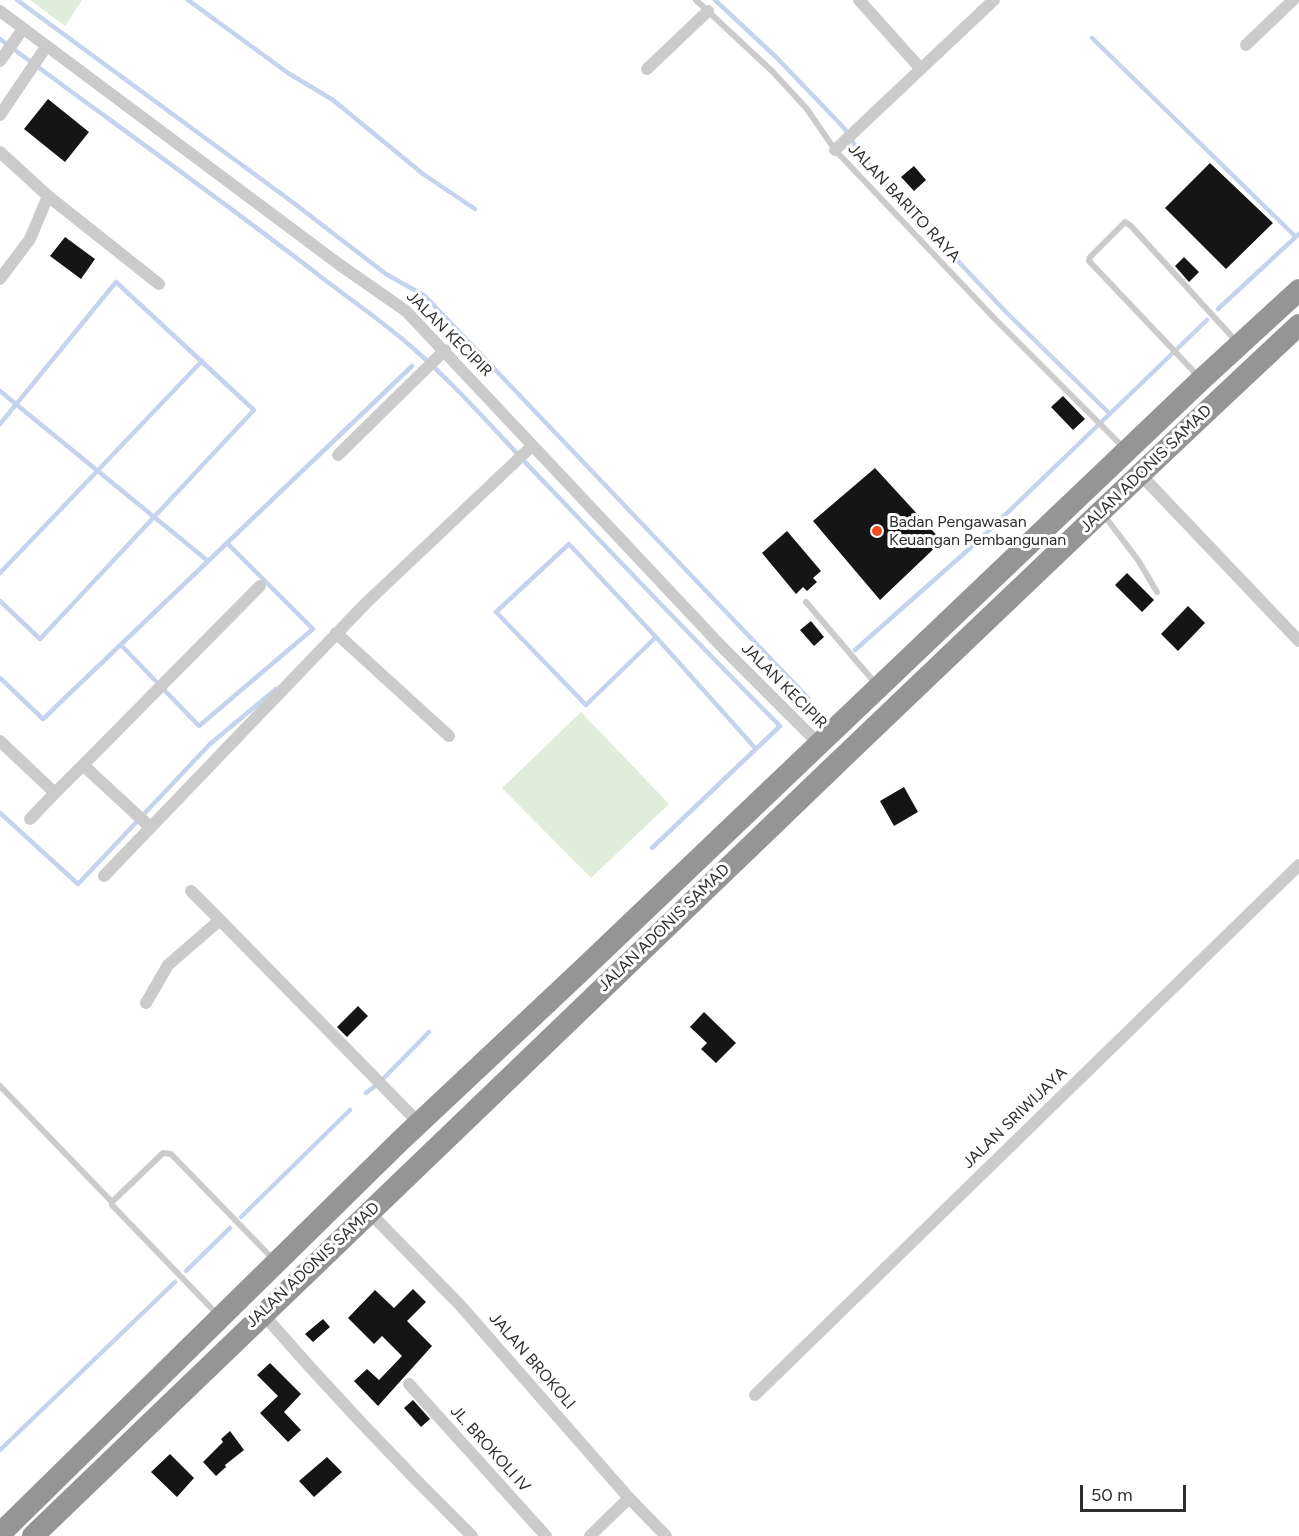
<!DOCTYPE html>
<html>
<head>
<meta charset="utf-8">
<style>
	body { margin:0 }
	#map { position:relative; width:1299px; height:1536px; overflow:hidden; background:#fff; font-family:Figtree,sans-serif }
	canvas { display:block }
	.scale { position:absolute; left:1080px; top:1485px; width:106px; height:27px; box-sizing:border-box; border:3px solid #2e2e2e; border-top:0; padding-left:8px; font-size:18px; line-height:21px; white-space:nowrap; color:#2e2e2e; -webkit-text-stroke:4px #fff; paint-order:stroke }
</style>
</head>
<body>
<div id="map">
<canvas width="1299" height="1536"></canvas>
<div class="scale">50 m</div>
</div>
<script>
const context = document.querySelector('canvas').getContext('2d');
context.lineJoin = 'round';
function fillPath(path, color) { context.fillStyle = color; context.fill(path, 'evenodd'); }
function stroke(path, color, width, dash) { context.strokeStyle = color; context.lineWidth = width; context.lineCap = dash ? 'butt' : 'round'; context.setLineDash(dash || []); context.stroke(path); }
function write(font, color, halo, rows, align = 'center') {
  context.font = font + ' Figtree,sans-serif'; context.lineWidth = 6; context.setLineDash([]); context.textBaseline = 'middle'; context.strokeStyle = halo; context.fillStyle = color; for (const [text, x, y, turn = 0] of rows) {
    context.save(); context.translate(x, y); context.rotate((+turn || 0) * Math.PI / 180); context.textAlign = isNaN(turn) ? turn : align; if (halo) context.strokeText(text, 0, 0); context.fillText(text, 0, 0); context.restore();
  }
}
fillPath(new Path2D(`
	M30 0H82L65 26Z
	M581 712 669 804 591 878 502 788Z`), '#dfedda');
stroke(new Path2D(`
	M17 0 291 201 386 274 425 296 808 698
	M188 0 288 73 333 100 423 174 475 209
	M715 0 776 57 845 129 862 157 920 221 1006 312 1110 414
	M1092 38 1296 237
	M0 39C105 117 212 193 316 273 349 299 384 322 415 350 462 391 503 440 547 485 624 566 701 647 780 726L652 848
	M1218 309 1299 234
	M0 391 208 561
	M0 424 116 282 254 410 40 639 0 601
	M0 573 202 361
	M656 637 586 705 496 612 569 544 656 637 756 749
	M121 645 199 726 313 629 227 543
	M855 650 977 542 1207 320
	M0 678 43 719 412 366
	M0 813 78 884 210 744 276 689
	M383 1079 429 1032
	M366 1093 375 1086
	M241 1217 350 1110
	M186 1271 230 1228
	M0 1450 175 1282`), '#c5d3ee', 4.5);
fillPath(new Path2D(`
	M48 99 89 132 65 162 24 129Z
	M1210 163 1273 223 1226 269 1165 208Z
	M914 166 926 180 914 191 901 177Z
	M65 237 95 259 81 279 50 256Z
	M1184 257 1199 272 1189 282 1175 266Z
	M1063 396 1085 419 1073 430 1051 407Z
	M875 468 942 541 880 600 813 521Z
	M787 531 821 571 813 578 817 582 807 591 803 587 796 594 762 553Z
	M1127 573 1154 600 1142 612 1115 585Z
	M1188 606 1205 623 1178 651 1161 634Z
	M811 621 824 637 814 646 800 630Z
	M904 787 918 812 894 826 880 801Z
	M358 1006 368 1016 347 1037 337 1027Z
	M704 1012 736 1043 716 1063 701 1049 707 1043 690 1027Z
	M413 1289 426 1302 407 1321 432 1346 378 1406 354 1381 367 1369 379 1380 402 1356 382 1336 374 1344 348 1318 375 1290 394 1308Z
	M323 1319 330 1327 313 1342 305 1334Z
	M270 1363 301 1394 284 1412 301 1430 288 1442 260 1413 278 1396 257 1375Z
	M413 1400 430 1419 421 1427 404 1408Z
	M230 1431 244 1450 225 1465 226 1467 216 1476 203 1462 223 1442 221 1439Z
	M170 1454 194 1478 177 1497 151 1472Z
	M327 1457 342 1472 314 1497 299 1481Z`), '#151515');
stroke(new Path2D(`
	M696 0 773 72 807 109 835 150 995 319 1124 448
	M1199 377 1089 261 1090 257 1125 222 1131 226 1236 341
	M1103 514 1138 560 1157 592
	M806 602 876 684
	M0 1086 112 1202
	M216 1313 112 1205V1202L163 1153 171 1154 273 1259`), '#cbcbcb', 6);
stroke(new Path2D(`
	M859 0 921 69
	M0 11 340 265 406 311 723 648 819 744
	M1246 45 1293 0
	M0 61 23 29
	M647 69 708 11
	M0 115 46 47
	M835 150 994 0
	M0 152 48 196 159 284
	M0 279 30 239 48 196
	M338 455 445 350
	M1140 474 1299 641
	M336 633 449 736
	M0 741 55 793 30 819
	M83 765 260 586
	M55 793 83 765 150 827
	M104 876 366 603 532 446
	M191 891 220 920
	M146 1003 168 965 220 920 419 1123
	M369 1212 460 1305 629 1498 666 1536
	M262 1313C329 1390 399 1464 472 1536
	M409 1384 546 1536
	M755 1395 1299 865
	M590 1536 629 1498`), '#cbcbcb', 12);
stroke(new Path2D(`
	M0 1534 400 1141 582 970 1201 380 1299 290
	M33 1536C298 1278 565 1022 833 767 988 619 1142 471 1299 325`), '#959595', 22);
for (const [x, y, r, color] of [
	[877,531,6,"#f34c22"]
]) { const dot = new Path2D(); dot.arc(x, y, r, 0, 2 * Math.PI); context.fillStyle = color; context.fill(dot); stroke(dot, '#fff', 2); }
write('16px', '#2e2e2e', '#fff', [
	["JALAN BARITO RAYA",904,203,47],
	["JALAN KECIPIR",449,334,45],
	["JALAN ADONIS SAMAD",1146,469,-44],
	["JALAN KECIPIR",784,686,45],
	["JALAN ADONIS SAMAD",664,928,-44],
	["JALAN SRIWIJAYA",1015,1118,-44],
	["JALAN ADONIS SAMAD",313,1265,-43],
	["JALAN BROKOLI",532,1361,49],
	["JL. BROKOLI IV",490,1449,48]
]);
write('16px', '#2e2e2e', '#fff', [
	["Badan Pengawasan",889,522],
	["Keuangan Pembangunan",889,540]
], 'left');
</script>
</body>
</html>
